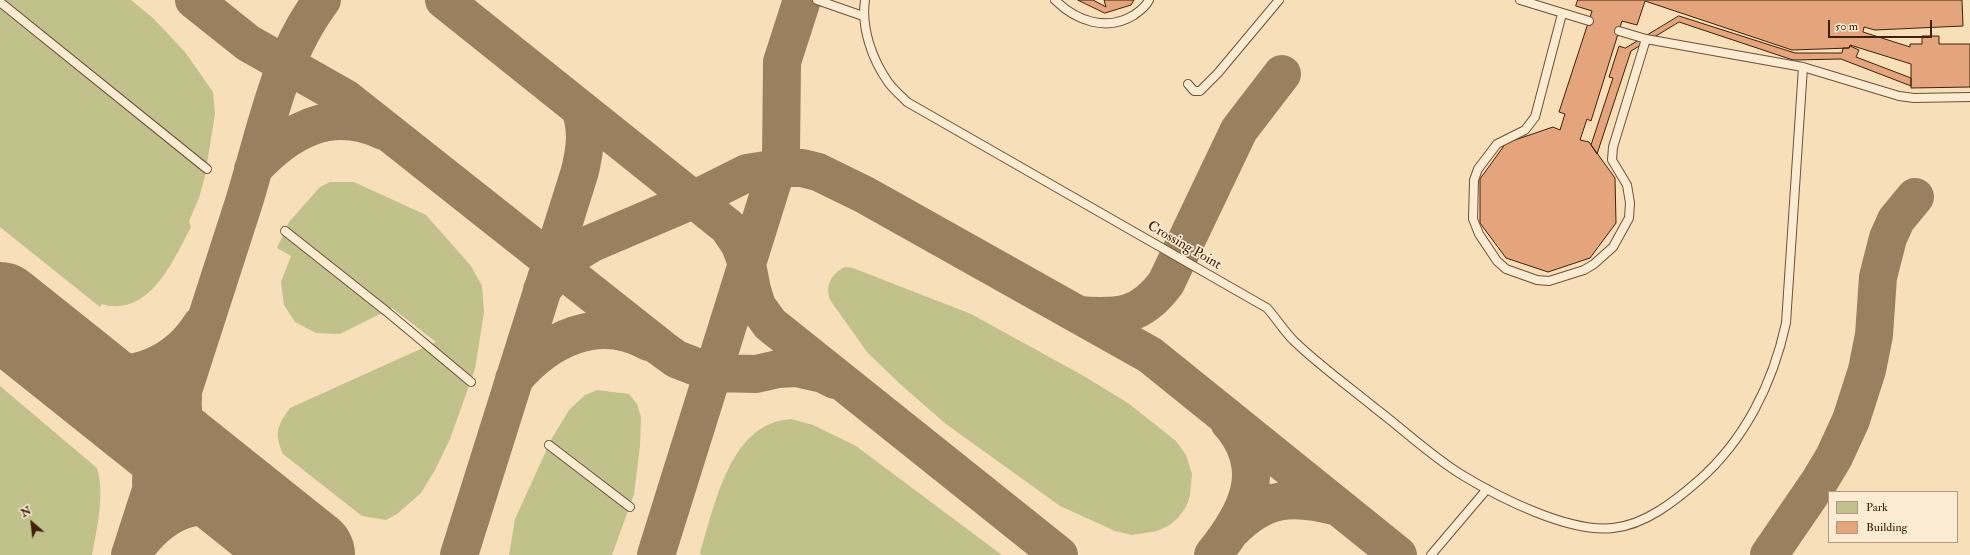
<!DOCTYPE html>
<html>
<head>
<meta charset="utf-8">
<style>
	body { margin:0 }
	#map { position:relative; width:1970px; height:555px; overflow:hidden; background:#f7e0b9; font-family:"IM FELL Double Pica",serif }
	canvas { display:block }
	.legend { position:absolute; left:1828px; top:491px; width:130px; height:52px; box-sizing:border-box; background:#faebd2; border:1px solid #af9a81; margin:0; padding:5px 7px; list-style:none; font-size:12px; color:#3f2008 }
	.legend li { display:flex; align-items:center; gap:8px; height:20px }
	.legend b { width:20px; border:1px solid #af9a81 }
	.north { position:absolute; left:12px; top:503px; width:40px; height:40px; -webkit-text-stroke:3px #faebd2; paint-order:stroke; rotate:332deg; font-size:11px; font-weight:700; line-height:16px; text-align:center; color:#3f2008 }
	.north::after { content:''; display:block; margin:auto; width:14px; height:18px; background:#3f2008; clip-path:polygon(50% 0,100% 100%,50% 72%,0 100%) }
	.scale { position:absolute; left:1828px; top:20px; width:104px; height:18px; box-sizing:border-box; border:2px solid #3f2008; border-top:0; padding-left:5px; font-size:12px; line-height:14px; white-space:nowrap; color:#3f2008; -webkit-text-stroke:3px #faebd2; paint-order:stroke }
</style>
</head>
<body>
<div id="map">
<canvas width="1970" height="555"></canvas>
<ul class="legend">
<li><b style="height:11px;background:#c1c18c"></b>Park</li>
<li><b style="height:11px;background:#e4a57d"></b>Building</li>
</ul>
<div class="north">N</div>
<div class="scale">50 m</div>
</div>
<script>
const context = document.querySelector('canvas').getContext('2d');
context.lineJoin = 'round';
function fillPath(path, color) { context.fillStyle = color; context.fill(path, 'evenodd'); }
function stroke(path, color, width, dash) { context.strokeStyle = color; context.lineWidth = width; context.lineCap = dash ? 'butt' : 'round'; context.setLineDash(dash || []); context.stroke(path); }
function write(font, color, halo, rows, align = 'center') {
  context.font = font + ' "IM FELL Double Pica",serif'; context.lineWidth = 3.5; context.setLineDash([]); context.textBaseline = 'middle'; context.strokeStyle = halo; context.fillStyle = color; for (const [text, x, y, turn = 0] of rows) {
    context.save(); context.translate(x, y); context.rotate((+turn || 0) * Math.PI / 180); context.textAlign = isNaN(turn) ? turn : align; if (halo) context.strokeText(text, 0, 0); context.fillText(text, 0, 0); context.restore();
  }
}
fillPath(new Path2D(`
	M0 0H131L154 19 185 52 213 92 215 114 205 176 199 198 189 221 191 227C173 261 149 318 102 304L100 307 0 227Z
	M330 182H354L426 215 471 266 482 286 484 312 475 369 450 439 435 470 421 493 397 514 386 520 362 516 283 454C274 433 277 426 290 408L436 342 392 308 340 334 316 333 295 322 284 305 281 282 291 256 277 248 289 222 320 187Z
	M845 267 853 268 971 314 1082 375 1128 403 1176 441 1186 455 1192 474 1190 496 1186 507 1178 518 1168 526 1157 531 1132 535 1115 531 1060 506 946 424 899 383 867 352 830 300C825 285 831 274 845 267Z
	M0 386 97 468C105 495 97 528 92 555H0Z
	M597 390 629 394 637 404 641 417 640 446 634 494 612 555H509L515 519 552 438 569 410 585 395Z
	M791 419 813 425 856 446 1002 555H702L700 553C713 512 726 442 770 424 776 421 784 420 791 419Z`), '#c1c18c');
stroke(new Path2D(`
	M194 0 248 43 345 98 661 348 676 359 712 373 756 374 778 369 796 368 823 374 835 380
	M444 0 728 227 740 245 747 264 752 290 757 306 770 324 1059 555
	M253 169C288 131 331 106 383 131
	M542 290 569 257 592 243 693 200 747 173 778 168H802L818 172 865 195 1150 355 1398 555
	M1079 315C1119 318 1141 317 1166 283L1239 130 1282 74
	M54 352C68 359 81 367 96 371 137 382 179 360 201 325
	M514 379C548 339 598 314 649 342
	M183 397C181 429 192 449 210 475
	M134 416C147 438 153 457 151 482
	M1231 531C1265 496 1293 495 1338 507
	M133 553C164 506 203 496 255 513
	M130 555C168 437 206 319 244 202 265 134 278 58 322 0
	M459 555 580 171C585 149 588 131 580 109
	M656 555 781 155 782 62 802 0
	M1213 555C1246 514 1271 469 1229 422
	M1769 555 1819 482 1834 457 1851 420 1867 370 1874 335 1878 277 1888 238 1896 220 1915 197`), '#9b8060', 38);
stroke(new Path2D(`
	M0 309 308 555`), '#9b8060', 94);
const building = new Path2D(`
	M1078 0H1093L1106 7 1104 0H1134L1131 5 1105 13Z
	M1578 0H1962L1963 26 1875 30 1864 27 1863 32 1910 47V44H1922V36H1939V44H1970V87L1911 88V64L1850 45 1849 48 1792 50 1645 1 1637 25 1622 21 1591 121 1587 119 1580 140 1589 142 1615 178 1616 223 1590 258 1548 272 1506 258 1480 223V179L1506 143 1553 127 1560 130 1565 114 1559 112 1592 11 1576 6Z
	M1679 16 1795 53H1842L1843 48H1849L1850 46 1859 50 1856 57 1911 78V86L1841 59 1793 60 1679 22 1631 51 1597 154 1591 145 1613 78 1609 77 1619 46 1625 48Z`);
fillPath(building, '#e4a57d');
stroke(building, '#3f2008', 1);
const service = new Path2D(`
	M817 0 863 16
	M865 0C861 28 872 59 888 82 893 89 901 96 907 102L1267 308C1276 318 1284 331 1294 341 1319 365 1348 386 1375 408 1404 430 1431 456 1462 475 1500 498 1569 533 1613 528 1645 525 1675 501 1698 481 1745 440 1773 383 1786 323L1803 67
	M1055 0C1076 21 1107 32 1134 15 1140 11 1146 6 1149 0
	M1520 0 1589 21
	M0 2 207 169
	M1562 14 1535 117 1525 130 1497 144 1478 169 1474 180 1473 219 1479 234 1497 261 1506 269 1537 280 1549 281 1584 270 1594 264 1613 247 1629 218 1630 203 1627 185 1612 160 1613 147 1646 39
	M1619 31 1646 39 1803 67 1899 96 1914 98 1970 97
	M1188 84 1194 91H1200L1218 73 1279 0
	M285 231 386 311 471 382
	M549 445 630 507
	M1431 555 1487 489`);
stroke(service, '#6d5034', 10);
stroke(service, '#faebd2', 8);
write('14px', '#3f2008', '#faebd2', [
	["Crossing Point",1184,246,30]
]);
</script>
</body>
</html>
